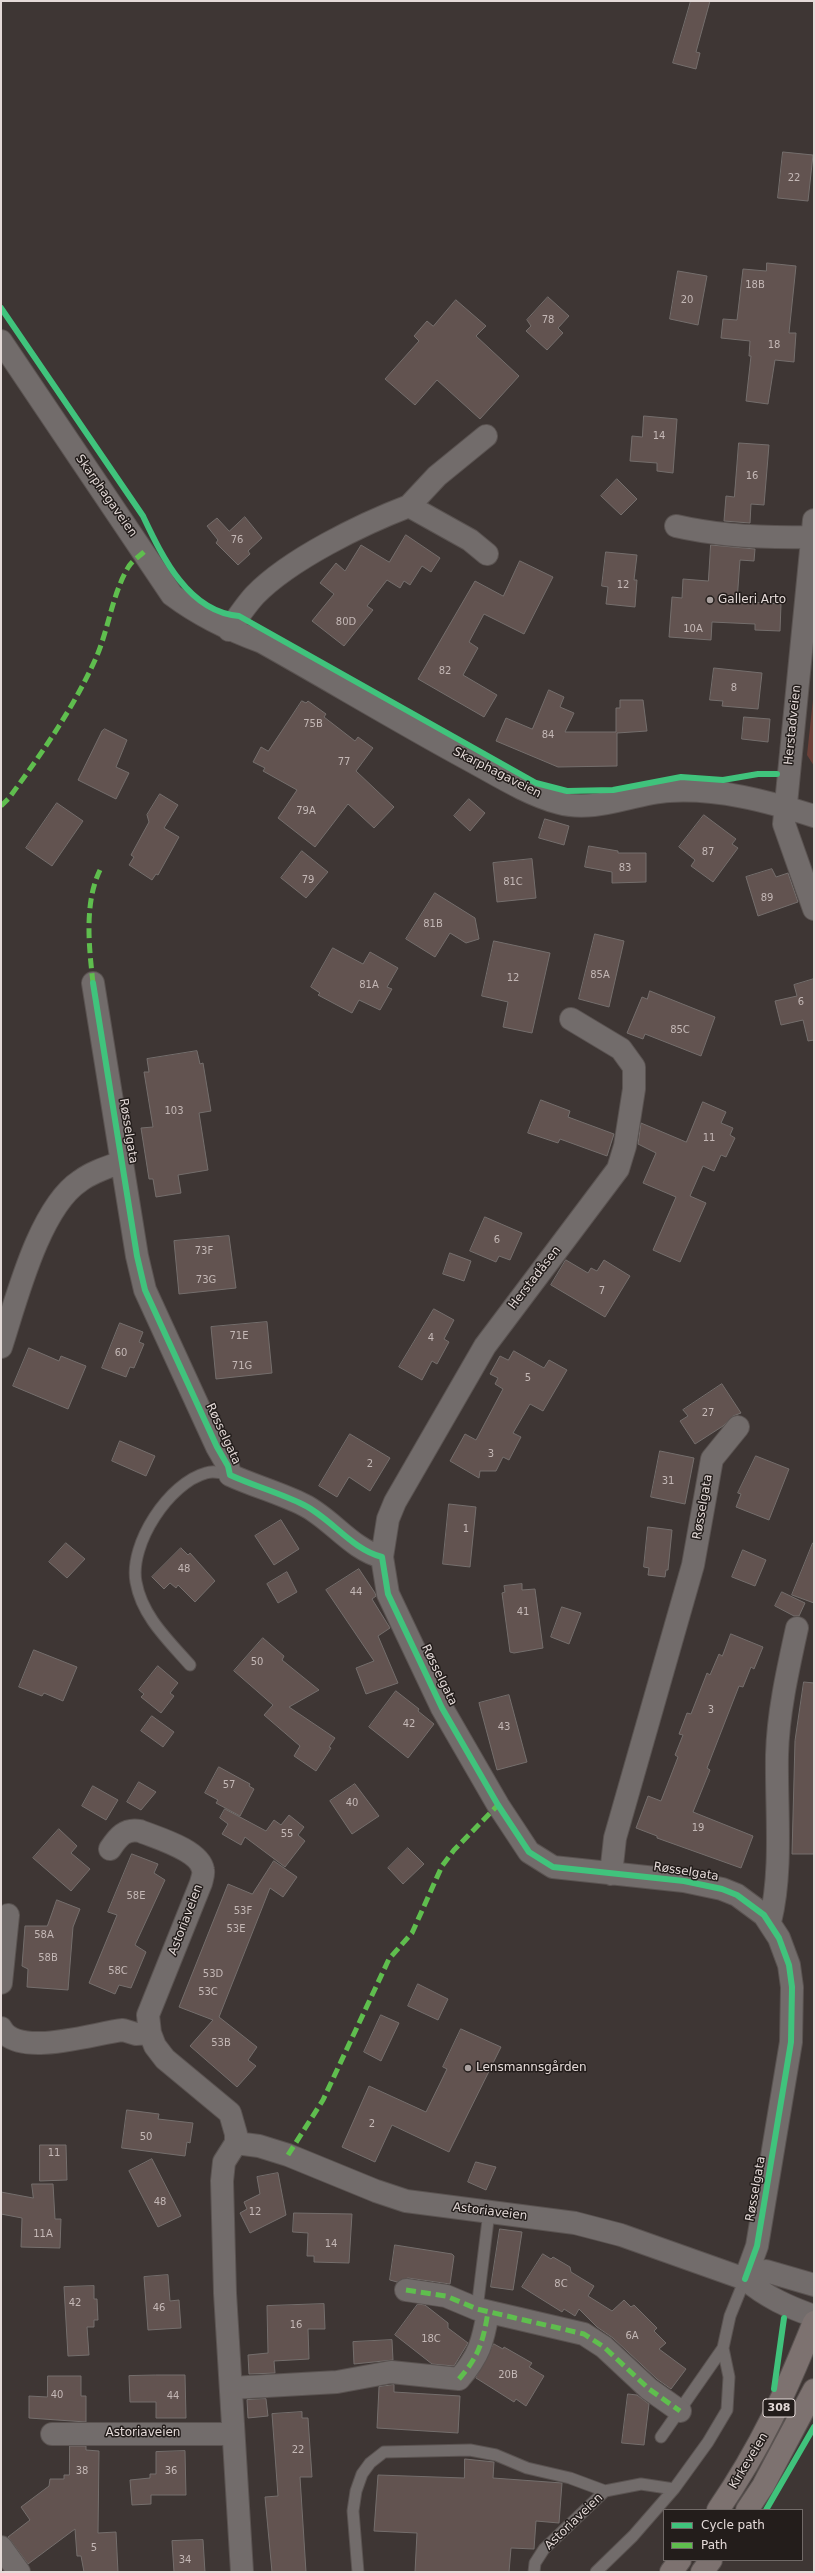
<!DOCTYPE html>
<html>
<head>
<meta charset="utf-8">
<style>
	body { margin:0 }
	#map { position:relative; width:815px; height:2573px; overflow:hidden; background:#3e3634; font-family:"DejaVu Sans",sans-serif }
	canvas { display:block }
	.frame { position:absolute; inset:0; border:2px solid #e4dad8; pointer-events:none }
	.legend { position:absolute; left:663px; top:2509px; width:140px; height:52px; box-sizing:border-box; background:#231d1b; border:1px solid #706967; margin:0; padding:5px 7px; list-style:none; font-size:12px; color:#e4dad8 }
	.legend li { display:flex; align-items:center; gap:8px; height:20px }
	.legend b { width:20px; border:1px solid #706967 }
</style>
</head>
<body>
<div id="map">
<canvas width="815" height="2573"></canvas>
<div class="frame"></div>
<ul class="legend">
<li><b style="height:5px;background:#40c37c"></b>Cycle path</li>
<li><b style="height:5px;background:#5fbe4e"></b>Path</li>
</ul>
</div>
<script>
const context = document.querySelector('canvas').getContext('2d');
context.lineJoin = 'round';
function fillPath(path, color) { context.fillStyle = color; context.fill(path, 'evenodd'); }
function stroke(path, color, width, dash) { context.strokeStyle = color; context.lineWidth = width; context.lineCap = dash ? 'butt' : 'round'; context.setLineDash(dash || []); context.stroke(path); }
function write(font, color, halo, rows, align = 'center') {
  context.font = font + ' "DejaVu Sans",sans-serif'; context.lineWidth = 3; context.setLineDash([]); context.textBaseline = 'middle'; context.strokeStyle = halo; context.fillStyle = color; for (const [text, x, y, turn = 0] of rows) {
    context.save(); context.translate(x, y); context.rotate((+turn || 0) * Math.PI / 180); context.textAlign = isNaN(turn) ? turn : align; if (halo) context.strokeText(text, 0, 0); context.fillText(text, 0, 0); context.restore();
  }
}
fillPath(new Path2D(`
	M814 690V766L807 755Z`), '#6b3f37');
const building = new Path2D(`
	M691 1H710L696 52 700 53 696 69 673 63Z
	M783 152 813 155 808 201 778 198Z
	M767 263 796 266 789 333H796L794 362 775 360 768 404 746 401 751 356H749L750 341 721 338 723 319 737 320 743 269 766 271Z
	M678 271 707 276 698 325 670 319Z
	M548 297 569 316 558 328 563 333 547 350 526 331 531 326 527 320Z
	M456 300 486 326 476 336 519 376 480 419 437 380 415 405 385 379 419 341 414 336 427 321 433 326Z
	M644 416 677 419 673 473 657 471V463L630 461 632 436 642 437Z
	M739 443 769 445 764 505 751 504 750 523 724 521 726 496 734 497Z
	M617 479 637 499 621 515 601 496Z
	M245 517 262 538 248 551 250 554 238 565 216 543 218 540 207 526 217 518 229 531Z
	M406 535 440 558 431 572 422 566 410 585 404 581 400 588 387 580 367 606 373 610 344 646 312 621 334 594 320 583 336 563 345 571 361 545 389 562Z
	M711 545 755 549 754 561 740 560 737 601 781 604 780 631 755 630V624L712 622 711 640 669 637 672 597 682 598 683 579 708 581Z
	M606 552 637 555 634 580H637L635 607 606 604 608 587 602 586Z
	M520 561 553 577 524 634 484 614 469 642 478 648 463 675 497 695 484 717 418 679 475 581 503 596Z
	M714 668 762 673 758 709 722 706 723 701 710 700Z
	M549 690 564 697 560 707 574 713 565 732H616V708H620V700H643L647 731 617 733V766L558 767 496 741 506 718 532 729Z
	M302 701 306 703 308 701 326 714 324 717 355 741 358 737 373 748 356 771 394 807 374 828 348 804 315 847 278 818 297 790 263 771 265 768 253 762 261 747 268 751Z
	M744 717 770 719 768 742 742 739Z
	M105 729 127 740 116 767 129 773 116 799 78 780 102 731Z
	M160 794 178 805 164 828 179 837 158 875 156 874 152 880 129 865 134 857 131 855 149 822 147 815Z
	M469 799 485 813 470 831 454 816Z
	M57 803 83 821 52 866 26 848Z
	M704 815 736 839 732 844 738 848 713 882 691 866 695 860 679 847Z
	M545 819 569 826 564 845 539 838Z
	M589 846 618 851V853H646V882L612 883V872L585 867Z
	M302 851 328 872 306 898 281 878Z
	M532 859 536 898 497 902 493 863Z
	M772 869 776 877 788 873 798 902 758 916 746 877Z
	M435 893 475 918 479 939 466 943 450 933 435 957 406 939Z
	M595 934 624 941 609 1007 579 999Z
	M494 941 550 953 532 1033 503 1027 508 1002 482 996Z
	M333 948 363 964 370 952 398 968 387 987 392 989 380 1010 359 1000 352 1013 318 995 320 993 311 987Z
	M814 979V1040L808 1041 803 1020 781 1025 775 1001 797 996 794 985Z
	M650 991 715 1017 701 1056 645 1034 643 1039 627 1033 642 997 647 999Z
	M197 1051 200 1064 203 1063 211 1111 199 1113 208 1170 178 1175 181 1193 156 1197 153 1179H149L141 1128 153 1127 144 1072H149L147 1059Z
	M541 1100 570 1111 568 1117 614 1134 607 1156 560 1139 558 1143 528 1133Z
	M703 1102 726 1112 721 1123 733 1128 730 1135 735 1138 726 1157 721 1155 714 1171 703 1166 690 1196 706 1203 680 1262 653 1250 676 1197 643 1183 656 1153 638 1144 641 1123 686 1142Z
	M485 1217 522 1233 510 1260 499 1256 496 1262 470 1251Z
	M229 1236 236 1288 179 1294 174 1241Z
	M450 1253 471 1261 464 1281 443 1274Z
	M566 1260 588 1273 591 1268 597 1271 604 1260 630 1276 605 1317 551 1285Z
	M434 1309 454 1320 444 1339 449 1342 437 1364 432 1361 422 1380 399 1367Z
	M267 1322 272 1373 216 1379 211 1327Z
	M120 1323 143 1332 139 1342 144 1344 134 1368 130 1367 126 1377 102 1368Z
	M29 1348 59 1361 61 1356 86 1366 68 1409 13 1386Z
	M514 1351 544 1368 549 1360 567 1370 543 1411 530 1404 513 1433 521 1437 509 1460 503 1457 496 1471H480L479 1478 450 1461 465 1434 476 1440 503 1389 495 1384 498 1378 490 1374 500 1356 508 1360Z
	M722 1384 741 1413 733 1416 723 1426 695 1444 680 1421 688 1416 683 1410Z
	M350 1434 390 1458 370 1491 349 1477 337 1497 319 1486Z
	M120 1441 155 1456 146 1476 112 1461Z
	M660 1451 694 1458 685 1504 651 1497Z
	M756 1456 789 1469 769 1520 736 1507 741 1494 738 1493Z
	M449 1504 476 1507 470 1567 443 1564Z
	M281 1520 299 1549 274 1565 255 1536Z
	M648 1527 672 1530 668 1570H666L665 1577 648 1575 649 1568 644 1567Z
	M66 1543 85 1559 67 1578 49 1562Z
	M813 1543H814V1603L792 1595Z
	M181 1548 188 1555 190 1553 215 1581 195 1602 178 1585 176 1588 170 1583 164 1589 152 1577Z
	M743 1550 766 1560 755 1586 732 1577Z
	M359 1569 375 1593 376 1596 372 1599 390 1628 378 1636 398 1683 366 1694 356 1668 374 1661 326 1590Z
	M287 1572 297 1592 278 1603 267 1584Z
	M522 1584V1590L535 1589 543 1648 514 1653 510 1652 502 1593 505 1592 504 1586Z
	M782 1592 805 1603 799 1616H794L775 1606Z
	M562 1607 581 1613 569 1644 551 1637Z
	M731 1634 763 1647 754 1669 751 1667 743 1687 739 1686 707 1768 710 1770 693 1812 753 1836 741 1868 657 1838V1836L636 1828 648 1796 661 1801 678 1757 675 1755 683 1735 679 1734 687 1713 691 1714 707 1673 710 1675 719 1654 722 1656Z
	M263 1638 284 1656 282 1660 319 1690 289 1707 335 1738 329 1747 331 1748 316 1771 294 1756 300 1746 264 1715 273 1705 234 1671Z
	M34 1650 77 1667 63 1701 44 1693 42 1696 19 1687Z
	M158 1666 178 1683 170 1693 174 1696 161 1713 141 1697 144 1694 139 1690Z
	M804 1682 814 1683V1854H792L795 1741Z
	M396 1691 419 1709 418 1711 434 1724 408 1758 369 1727Z
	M509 1695 527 1762 497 1770 479 1703Z
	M152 1716 174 1732 163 1747 141 1731Z
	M219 1767 250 1784 249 1786 254 1789 240 1816 216 1803 218 1800 205 1793Z
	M139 1782 156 1792 141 1810 127 1802Z
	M355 1784 379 1816 352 1834 330 1801Z
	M93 1786 118 1800 106 1820 82 1806Z
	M225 1809 266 1831 274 1820 281 1825 289 1815 304 1827 298 1835 305 1841 285 1867 245 1837 241 1845 222 1834 228 1824 220 1818Z
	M59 1829 77 1846 71 1853 90 1869 71 1891 33 1858Z
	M408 1848 424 1864 403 1884 388 1868Z
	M132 1854 158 1864 154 1873 165 1880 135 1945 146 1952 131 1988 119 1985 115 1994 89 1983 117 1915 108 1912Z
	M274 1861 297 1877 283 1897 270 1888 219 2017 257 2047 248 2060 256 2066 237 2087 190 2046 213 2020 179 2007 228 1884 252 1894Z
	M57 1900 80 1909 73 1927 68 1990 27 1987 28 1969 22 1966 25 1926H47Z
	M418 1984 448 1999 438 2020 408 2006Z
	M381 2015 399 2023 381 2061 364 2052Z
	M461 2029 501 2047 449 2152 392 2125 375 2162 342 2147 369 2086 426 2112 447 2069 443 2067Z
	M127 2110 159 2114 158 2119 193 2123 190 2143 187 2142 185 2156 122 2148Z
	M40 2145H66L67 2180 40 2181Z
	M152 2159 181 2216 158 2227 129 2171Z
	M476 2162 496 2167 486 2190 468 2182Z
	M278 2173 286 2215 250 2233 240 2213 247 2209 244 2202 260 2194 257 2177Z
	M32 2184H53L55 2219H61L60 2248 21 2247 22 2218 1 2214V2192L33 2198Z
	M294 2213 352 2214 349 2263 314 2262V2256H307L308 2233 293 2232Z
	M500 2229 522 2232 513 2290 491 2287Z
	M395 2245 452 2254 454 2256 450 2284 408 2278 397 2282 390 2280Z
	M543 2254 551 2259 553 2257 570 2267 571 2272 594 2286 588 2296 612 2311 624 2300 631 2307 634 2305 657 2328 654 2331 666 2343 659 2349 686 2369 671 2389 657 2379 613 2338 597 2327 579 2309 575 2316 564 2309 562 2312 522 2287Z
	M168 2275 170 2301 179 2300 181 2328 148 2330 144 2277Z
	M94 2286V2299H97L98 2320H94V2327H87L89 2355 68 2356 64 2287Z
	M324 2304 325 2329H308L309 2359 274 2361 275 2373 249 2374 248 2355 268 2353 267 2306Z
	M418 2304 425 2305 448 2323V2328L468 2343 454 2366 432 2364 395 2335Z
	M392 2340 393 2360 354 2364 353 2342Z
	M494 2344 503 2349 504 2347 532 2363 529 2367 544 2376 526 2406 516 2399 514 2402 476 2378Z
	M156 2375H185L186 2418H156V2402H130L129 2376Z
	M48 2376H81V2396H86V2422L29 2418V2396L47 2397Z
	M394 2385V2392L460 2396 458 2433 377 2428 379 2387Z
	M628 2394 637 2395 649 2404 644 2445 622 2443Z
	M266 2399 268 2416 248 2418 247 2400Z
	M302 2412V2418H308L312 2477H300L306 2572H272L265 2497 278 2496 272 2414Z
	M70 2446H86V2450L99 2451 98 2533 116 2532 118 2572H84L81 2556H77L75 2529 28 2564 8 2537 30 2520 21 2507 49 2486 50 2479H64V2475H69Z
	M185 2451 186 2495H151V2504L132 2505 130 2480 150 2478V2474H156V2452Z
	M465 2459 494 2462 493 2478 562 2483 559 2523 536 2521 534 2549 511 2548 509 2572H415L417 2533 374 2531 378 2475 464 2478Z
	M203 2540 205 2572H174L172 2541Z`);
fillPath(building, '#625350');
stroke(building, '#746e6c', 1);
const service = new Path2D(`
	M190 1665C168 1640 142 1616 136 1582 129 1544 169 1483 206 1473 214 1470 222 1473 230 1475
	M477 2309 489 2212
	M661 2437 723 2348
	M358 2572 353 2511 356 2491 362 2474 370 2463 384 2452 470 2450 496 2455 527 2468 570 2478 605 2491
	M534 2572 535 2563 544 2549 605 2491 641 2484 674 2489
	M596 2572 633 2536 674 2489 708 2442 727 2410 729 2377 723 2348 730 2316 745 2279`);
const minor = new Path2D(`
	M1 341 172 595C200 616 229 630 262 642 330 680 396 720 464 757 494 773 526 794 559 803 596 813 633 793 669 791 718 788 767 801 814 816
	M409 506 437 476 486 436
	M814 520 784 824 814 909
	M676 526C719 536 768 538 812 537
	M229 630C237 618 245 606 255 595 290 559 362 524 409 506L470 540 487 554
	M93 983 137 1256 145 1290 217 1447 228 1466 230 1475C254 1486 280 1493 304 1505 332 1519 351 1549 382 1557L388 1594 442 1708 498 1805 529 1852 553 1867 684 1881 722 1889 737 1895 764 1915 779 1938 789 1965 792 1987 791 2042 757 2246 745 2279
	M1 1347C16 1301 39 1208 80 1181 92 1172 108 1167 122 1162
	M382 1557 388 1519 395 1502 485 1346 618 1169 625 1146 634 1089V1067L621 1049 571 1019
	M110 1849C118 1837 125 1828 140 1831 157 1838 200 1850 203 1870 204 1874 202 1879 201 1883L148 2015 150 2033
	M611 1874 615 1838 693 1565 712 1459 738 1427
	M770 1922C783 1870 776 1808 777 1755 778 1713 788 1669 797 1628
	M1 1983 8 1915
	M1 2028C17 2059 94 2033 123 2030L136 2034 150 2033 155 2046 165 2059 230 2113 236 2134V2143L259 2146 288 2155 376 2191 406 2201 575 2223 621 2235 745 2279C766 2297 788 2307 814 2316
	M236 2143 224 2162 222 2181 225 2293 242 2572
	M745 2279 766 2271 814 2285
	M406 2290 446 2296 477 2309 584 2334 604 2347 649 2389 680 2411
	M231 2388 337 2382 391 2372 459 2379C479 2356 483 2342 488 2312
	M52 2434H233
	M1 2547 19 2572`);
const primary = new Path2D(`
	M718 2510C761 2447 786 2392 814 2322
	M747 2510 763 2486 814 2390
	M671 2572 680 2560
	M702 2572 711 2560`);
stroke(service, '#5a5351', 13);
stroke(minor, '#5a5351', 24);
stroke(primary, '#5a5351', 24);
stroke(service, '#726c6b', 11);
stroke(minor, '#726c6b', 22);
stroke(primary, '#7d7270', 22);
stroke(new Path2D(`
	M1 806 9 798C42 753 73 709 96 658 109 628 112 594 129 566 133 560 140 556 145 551
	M93 983C89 947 84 903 100 870
	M288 2155 323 2100 389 1959 412 1933 442 1866 454 1850 498 1805
	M406 2290 446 2296 477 2309 584 2334 604 2347 649 2389 680 2411
	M459 2379C479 2356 483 2342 488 2312`), '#5fbe4e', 5, [10, 5]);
stroke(new Path2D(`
	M1 308 143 516C162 556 188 612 239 616L536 783 567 791 613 790 681 777 723 780 758 774H777
	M93 983 137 1256 145 1290 217 1447 228 1466 230 1475C254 1486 280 1493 304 1505 332 1519 351 1549 382 1557L388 1594 442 1708 498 1805 529 1852 553 1867 684 1881 722 1889 737 1895 764 1915 779 1938 789 1965 792 1987 791 2042 757 2246 745 2279
	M774 2389 784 2318
	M766 2510 814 2427`), '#40c37c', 6);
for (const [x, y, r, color] of [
	[710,600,4,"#aaa19f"],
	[468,2068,4,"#aaa19f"]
]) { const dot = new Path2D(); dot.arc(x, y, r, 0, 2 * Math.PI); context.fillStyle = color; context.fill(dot); stroke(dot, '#231d1b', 1.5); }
write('10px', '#c4b8b6', null, [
	["22",794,178],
	["18B",755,285],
	["20",687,300],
	["78",548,320],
	["18",774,345],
	["14",659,436],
	["16",752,476],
	["76",237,540],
	["12",623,585],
	["80D",346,622],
	["10A",693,629],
	["82",445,671],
	["8",734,688],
	["75B",313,724],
	["84",548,735],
	["77",344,762],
	["79A",306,811],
	["87",708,852],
	["83",625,868],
	["79",308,880],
	["81C",513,882],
	["89",767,898],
	["81B",433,924],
	["85A",600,975],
	["12",513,978],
	["81A",369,985],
	["6",801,1002],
	["85C",680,1030],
	["103",174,1111],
	["11",709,1138],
	["6",497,1240],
	["73F",204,1251],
	["73G",206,1280],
	["7",602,1291],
	["71E",239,1336],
	["4",431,1338],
	["60",121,1353],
	["71G",242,1366],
	["5",528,1378],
	["27",708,1413],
	["3",491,1454],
	["2",370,1464],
	["31",668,1481],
	["1",466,1529],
	["48",184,1569],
	["44",356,1592],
	["41",523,1612],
	["50",257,1662],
	["3",711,1710],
	["42",409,1724],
	["43",504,1727],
	["57",229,1785],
	["40",352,1803],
	["19",698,1828],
	["55",287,1834],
	["58E",136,1896],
	["53F",243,1911],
	["53E",236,1929],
	["58A",44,1935],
	["58B",48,1958],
	["58C",118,1971],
	["53D",213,1974],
	["53C",208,1992],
	["53B",221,2043],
	["2",372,2124],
	["50",146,2137],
	["11",54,2153],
	["48",160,2202],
	["12",255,2212],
	["11A",43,2234],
	["14",331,2244],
	["8C",561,2284],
	["42",75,2303],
	["46",159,2308],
	["16",296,2325],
	["6A",632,2336],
	["18C",431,2339],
	["20B",508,2375],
	["40",57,2395],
	["44",173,2396],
	["22",298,2450],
	["38",82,2471],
	["36",171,2471],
	["5",94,2548],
	["34",185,2560]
]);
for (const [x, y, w] of [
	[779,2408,32]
]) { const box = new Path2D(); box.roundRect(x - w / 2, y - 9, w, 18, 3); context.fillStyle = '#231d1b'; context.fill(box); stroke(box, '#e4dad8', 1); }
write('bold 11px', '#e4dad8', null, [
	["308",779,2408]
]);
write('12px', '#e4dad8', '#231d1b', [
	["Skarphagaveien",106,496,55],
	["Herstadveien",793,725,-84],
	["Skarphagaveien",497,773,27],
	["Røsselgata",128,1131,81],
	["Herstadåsen",535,1278,-52],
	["Røsselgata",223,1434,65],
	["Røsselgata",703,1507,-80],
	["Røsselgata",439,1675,64],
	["Røsselgata",686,1872,9],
	["Astoriaveien",186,1920,-69],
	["Røsselgata",756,2189,-80],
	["Astoriaveien",490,2212,7],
	["Astoriaveien",143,2433],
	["Kirkeveien",749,2461,-59],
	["Astoriaveien",574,2522,-44]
]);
write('12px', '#e4dad8', '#231d1b', [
	["Galleri Arto",718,600],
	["Lensmannsgården",476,2068]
], 'left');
</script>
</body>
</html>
